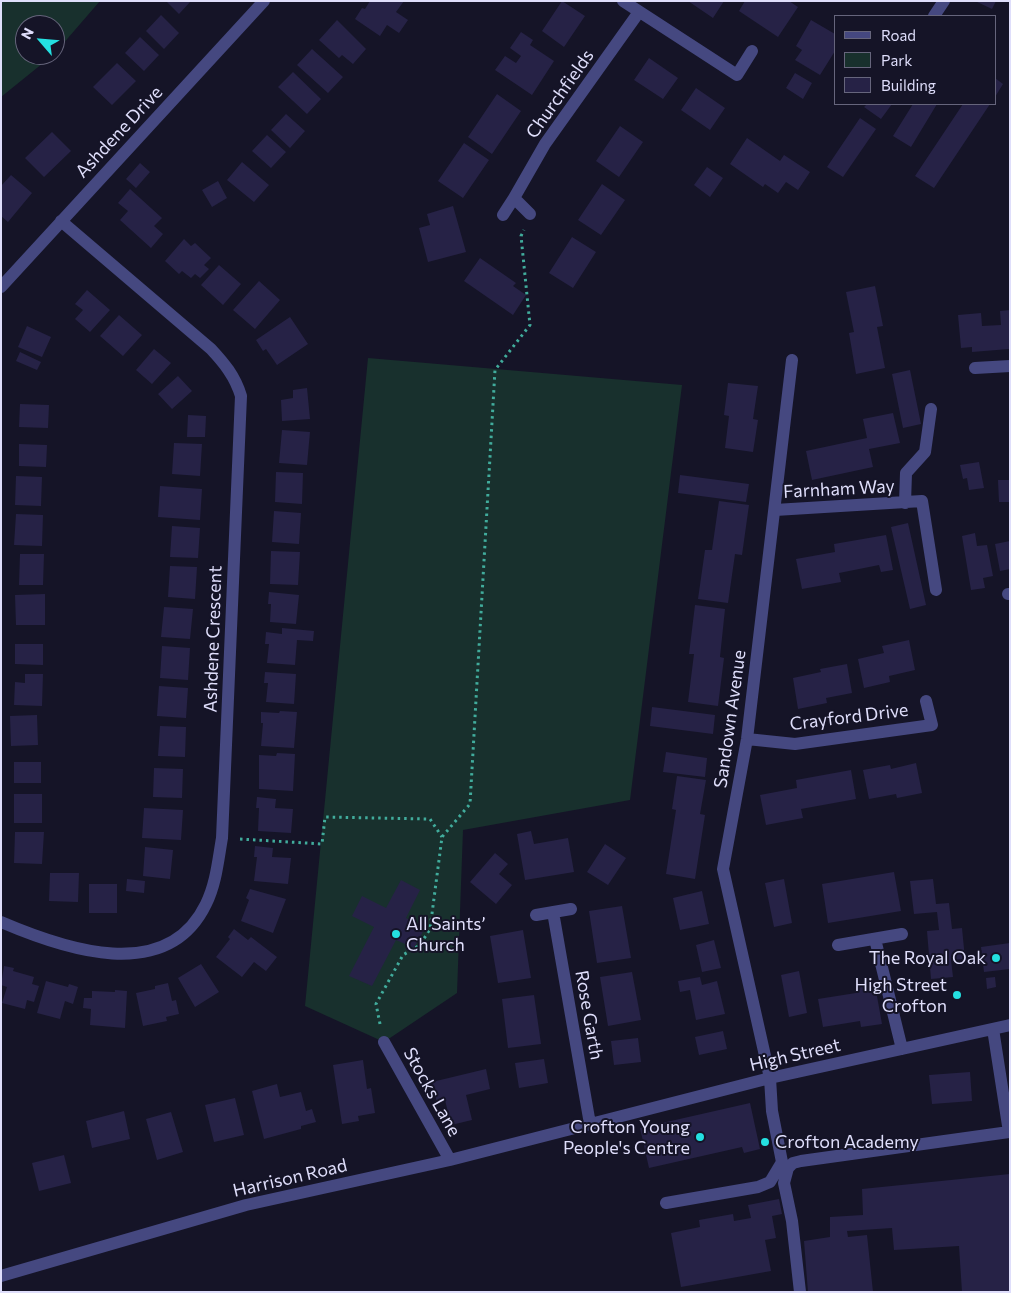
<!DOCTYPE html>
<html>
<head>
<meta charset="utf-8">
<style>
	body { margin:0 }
	#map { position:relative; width:1011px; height:1293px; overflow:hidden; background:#151427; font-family:Commissioner,sans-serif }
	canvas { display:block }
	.frame { position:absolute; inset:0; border:2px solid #dfdefb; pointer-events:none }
	.legend { position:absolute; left:834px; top:15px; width:162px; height:90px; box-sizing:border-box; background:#151427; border:1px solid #66657c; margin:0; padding:6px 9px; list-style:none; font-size:15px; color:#dfdefb }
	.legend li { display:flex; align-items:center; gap:10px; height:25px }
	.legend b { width:25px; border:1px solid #66657c }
	.north { position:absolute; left:15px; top:15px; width:50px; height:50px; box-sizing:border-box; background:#151427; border:1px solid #66657c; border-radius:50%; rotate:297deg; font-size:14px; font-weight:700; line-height:20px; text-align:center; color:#dfdefb }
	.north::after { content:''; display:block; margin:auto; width:18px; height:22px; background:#24e0e1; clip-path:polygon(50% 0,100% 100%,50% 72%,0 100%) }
</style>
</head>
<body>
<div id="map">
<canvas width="1011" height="1293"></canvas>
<div class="frame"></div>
<ul class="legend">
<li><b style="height:6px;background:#454880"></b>Road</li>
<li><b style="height:14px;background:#18302d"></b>Park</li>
<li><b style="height:14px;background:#262246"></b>Building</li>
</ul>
<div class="north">N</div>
</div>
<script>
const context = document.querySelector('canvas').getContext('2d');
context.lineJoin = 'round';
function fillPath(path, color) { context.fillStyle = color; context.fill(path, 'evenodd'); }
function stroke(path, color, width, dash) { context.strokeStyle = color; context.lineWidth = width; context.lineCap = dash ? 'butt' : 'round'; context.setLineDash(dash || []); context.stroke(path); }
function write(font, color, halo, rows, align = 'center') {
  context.font = font + ' Commissioner,sans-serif'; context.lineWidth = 4; context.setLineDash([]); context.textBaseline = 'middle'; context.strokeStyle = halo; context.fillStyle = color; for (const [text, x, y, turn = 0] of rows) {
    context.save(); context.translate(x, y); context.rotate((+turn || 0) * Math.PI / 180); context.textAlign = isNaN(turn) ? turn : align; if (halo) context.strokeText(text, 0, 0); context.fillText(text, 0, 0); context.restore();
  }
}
fillPath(new Path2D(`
	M1 1H100L55 53V25H25V55H53L1 97Z
	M368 358 682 385 630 800 463 830 457 993 384 1042 305 1006Z`), '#18302d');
fillPath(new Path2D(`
	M166 1H191L179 14Z
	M370 1H404L396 12 408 20 399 33 387 25 380 36 355 19 362 8 365 9Z
	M562 1 585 16 564 47 542 31Z
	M688 1H724L713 18Z
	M745 1H789L798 7 778 37 739 11Z
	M975 1H996L992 9Z
	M161 15 179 33 164 49 146 31Z
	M337 20 366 49 353 64 342 55 339 58 319 40Z
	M811 20 835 34V51L820 75 795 60 802 50 796 46Z
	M521 32 533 40 530 45 554 61 532 95 495 70 505 56 516 63 521 56 510 48Z
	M140 37 159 55 144 71 125 53Z
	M312 49 343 77 328 93 297 65Z
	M649 58 678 78 663 99 634 80Z
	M117 63 136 81 112 105 93 87Z
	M293 72 321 99 307 114 278 87Z
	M795 73 812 83 803 99 786 88Z
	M995 78 1003 84 995 97Z
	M696 88 725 108 710 130 681 110Z
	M497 94 521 111 492 154 468 137Z
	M867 104H892L881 119 864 107Z
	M913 104H937L911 147 893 136Z
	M963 104H990L934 188 915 176Z
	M286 114 305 131 290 148 271 130Z
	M860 118 876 129 843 177 827 167Z
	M620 126 643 142 619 177 596 161Z
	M52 132 71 151 44 177 25 158Z
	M267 135 286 152 271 168 252 151Z
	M747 138 780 161 784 155 810 172 798 190 786 182 778 193 765 184 763 187 730 164Z
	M464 143 489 160 463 198 438 181Z
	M242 162 269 185 254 202 227 180Z
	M140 163 150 172 136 188 126 179Z
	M707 167 723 178 710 197 694 185Z
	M11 175 32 193 8 222 1 216V186Z
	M218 181 227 198 212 207 202 190Z
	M602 184 625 200 601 235 578 220Z
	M130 189 162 218 154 226 163 234 151 248 120 220 128 211 118 203Z
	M453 206 466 252 428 262 419 228 430 225 427 214Z
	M572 237 596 252 573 288 549 273Z
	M184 239 191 246 195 243 211 258 204 265 209 269 200 278 195 274 191 278 182 271 179 274 165 261Z
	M480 258 516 283 513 286 526 295 513 315 464 281Z
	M219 265 241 284 223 305 201 285Z
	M259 281 280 300 255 329 233 310Z
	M875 286 883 326 877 327 885 368 856 374 849 333 854 332 846 292Z
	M87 290 110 310 90 332 75 319 83 310 75 304Z
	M1010 310 1009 349 972 352V347L961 348 958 315 981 313 982 326 1001 325 1000 311Z
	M119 315 142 335 123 356 100 336Z
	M290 317 308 344 277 365 266 349 263 351 256 340Z
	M27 326 51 337 42 357 18 347Z
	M154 349 171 363 152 384 136 370Z
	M20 352 41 362 37 370 16 361Z
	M910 370 921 424 903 428 892 374Z
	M178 376 192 391 172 409 158 394Z
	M728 383 758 386 753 419 758 420 753 452 725 448 729 416 724 415Z
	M307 388 310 419 282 421 281 400 293 398V390Z
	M20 404 49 405 48 428 19 427Z
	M893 413 900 443 869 449 873 467 812 480 806 451 867 438 863 419Z
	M188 415 206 416 205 437H187Z
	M282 430 310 432 307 465 279 463Z
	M174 443 202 444 200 476 172 474Z
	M19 444 47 445 46 467 19 466Z
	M979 462 984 488 969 490 967 478 963 479 960 465Z
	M276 472 303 473 302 504 275 502Z
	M680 475 749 484 746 502 678 493Z
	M16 476 42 477 41 506 15 505Z
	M998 480H1010V502H999Z
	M160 486 202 489 200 520 158 517Z
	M719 501 749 505 742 555 735 554 728 603 698 599 705 550H712Z
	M274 511 301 513 299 544 272 542Z
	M16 514 43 515 42 546 14 545Z
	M908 523 926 605 910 609 891 527Z
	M172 526 200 528 198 558 170 557Z
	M975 533 977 546 987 545 993 576 983 578 985 588 971 590 962 536Z
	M886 535 893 570 881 572 879 565 839 573 841 582 802 589 796 559 835 552 834 544Z
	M1010 541V569L1000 571 995 544Z
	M271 551 300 552 298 585 270 584Z
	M20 554H44L43 585H19Z
	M170 566 197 567 195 599 168 597Z
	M269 592 299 595 296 624 270 622 271 604H268Z
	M45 594V625H16L15 595Z
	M695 605 725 609 720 657 724 658 718 706 688 702 694 654H689Z
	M164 607 193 609 190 639 161 637Z
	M282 628 314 631 313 641 297 640 295 665 267 663 269 644H265L266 632 282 634Z
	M909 640 915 670 889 676 890 682 864 688 858 659 884 653 882 646Z
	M15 644H43V665L15 664Z
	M162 646 190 648 188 680 160 678Z
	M847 664 852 693 826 698 827 703 798 709 793 678 821 672 820 669Z
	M265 672 296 674 294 704 266 702 268 683H264Z
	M25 674H43L42 706 14 705 15 682 25 683Z
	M159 686 188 688 186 718 157 716Z
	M652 707 715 715 713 734 650 726Z
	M280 711 297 712 294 748 261 746 263 723H261V712L279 713Z
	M37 715 38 745 11 746 10 716Z
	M160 726 186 727 185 757 158 756Z
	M666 752 707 758 705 777 663 772Z
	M277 753 295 754 293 791 259 789V755L276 756Z
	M14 762H41V783H14Z
	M916 763 922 793 897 798 896 794 869 799 863 770 890 765 891 769Z
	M154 768 183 769 182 798 153 797Z
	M851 770 856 799 801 809 803 818 766 825 760 795 797 788 796 780Z
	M677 776 706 780 700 814 705 815 695 879 666 874 676 810 672 809Z
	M14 794H42V823H14Z
	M257 797 276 799 275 808 293 809 291 833 258 831 259 808H256Z
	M144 808 183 810 181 840 142 838Z
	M531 831 534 844 568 838 574 872 525 880 517 834Z
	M15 832H44L42 864 14 863Z
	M605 844 626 858 608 885 587 872Z
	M255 846 273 848 272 857 291 858 288 884 254 881 257 857H254Z
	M145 847 173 850 170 879 143 876Z
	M495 853 508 864 499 874 512 885 496 904 470 882Z
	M894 872 901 911 828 923 822 884Z
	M50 873H79L78 902 49 901Z
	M127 879 145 881 144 893 126 891Z
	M784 879 792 923 774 927 765 883Z
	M933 879 936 904 949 903 952 929 962 928 965 959 951 960 953 977 931 979 927 931 939 930 937 912 914 914 910 881Z
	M401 880 420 890 406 918 425 928 414 948 396 940 372 986 349 976 374 927 352 916 362 896 386 908Z
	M89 884H117V913H89Z
	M250 889 286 899 273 933 241 921 249 900 246 898Z
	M702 891 709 924 680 930 673 898Z
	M622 906 631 958 597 963 589 911Z
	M234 929 248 940 251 937 277 957 266 971 254 962 242 977 216 957 230 939 228 937Z
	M523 930 531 978 498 983 490 936Z
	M714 940 721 968 702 972 696 945Z
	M1010 943V969L984 972 981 947Z
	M201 964 219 992 195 1007 178 978Z
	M4 966 14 968 13 971 34 977 32 984 39 986 34 1002 27 1000 25 1009 2 1003 7 987 1 985Z
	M799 971 807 1013 789 1017 781 975Z
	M632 972 641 1020 608 1026 600 977Z
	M700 977 702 985 717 981 725 1014 696 1020 690 990 680 992 678 981Z
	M995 977 996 987 987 989 986 978Z
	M46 981 68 987 69 984 78 987 73 1004 65 1001 60 1019 37 1013Z
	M168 983 172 1001 176 1000 179 1014 166 1017 167 1021 143 1026 136 993 155 989V986Z
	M875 985 882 1024 861 1027 860 1021 823 1027 818 999 856 993 855 988Z
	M115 990 127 991 125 1028 90 1025 91 1009 83 1008 84 998H92V991L115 992Z
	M534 995 541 1044 508 1048 502 999Z
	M723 1031 727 1049 699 1055 695 1037Z
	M638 1038 641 1062 614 1065 611 1041Z
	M544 1059 548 1083 519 1088 515 1063Z
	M363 1060 367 1089 371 1088 375 1113 358 1116 359 1121 342 1124 333 1065Z
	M486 1069 490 1089 466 1095 472 1120 451 1125 445 1100 437 1103 432 1082Z
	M970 1072 972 1101 932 1104 929 1075Z
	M277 1084 280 1097 301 1092 306 1111 312 1109 316 1122 301 1126V1129L264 1139 252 1091Z
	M235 1098 244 1135 214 1142 205 1105Z
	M750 1103 760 1149 744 1153 742 1147 649 1168 640 1128Z
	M124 1111 130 1139 92 1148 86 1121Z
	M171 1112 183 1152 157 1160 146 1119Z
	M64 1155 71 1183 39 1191 32 1163Z
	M1010 1174V1292H962L959 1246 894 1250 892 1228 847 1231 848 1237 867 1235 873 1292H808L804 1241 830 1237V1217L863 1215 862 1189Z
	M779 1199 782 1214 772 1216 776 1238 765 1240 771 1271 681 1287 671 1233 700 1227 699 1220 733 1214 734 1221 751 1218 748 1205Z`), '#262246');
stroke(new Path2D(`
	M240 839 322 844 325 817 430 819 442 837
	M380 1024 376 1004 403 955 420 945 430 929 442 837 470 804 495 370 530 325 521 236 524 230`), '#41ac9c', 3, [2.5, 4]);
stroke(new Path2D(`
	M623 1 737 75 752 51
	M934 16 944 1
	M530 214 514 198 545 144 639 12
	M503 215 514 198
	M1 287 264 1
	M975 368 1010 366
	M905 503 906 473 925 452 931 409
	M775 510 922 501 936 590
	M1008 594H1010
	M747 739 795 744 932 725 926 701
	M553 912 590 1124
	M536 915 571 909
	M1 922C64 949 167 985 206 904 216 884 218 861 222 838L241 396C235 376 224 363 211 349L61 221
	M875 939 902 1049
	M838 945 902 934
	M384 1042 450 1160
	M666 1203 758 1187 770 1182 782 1162 772 1111 770 1078 723 869 747 739 792 360
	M1 1276 246 1205 450 1160 770 1078 1010 1025
	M800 1292 792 1221 784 1183 788 1168 793 1163 801 1161 1009 1132 993 1029`), '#454880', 12);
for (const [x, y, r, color] of [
	[396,934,5,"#24e0e1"],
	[996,958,5,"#24e0e1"],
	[957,995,5,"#24e0e1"],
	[700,1137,5,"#24e0e1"],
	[765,1142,5,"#24e0e1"]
]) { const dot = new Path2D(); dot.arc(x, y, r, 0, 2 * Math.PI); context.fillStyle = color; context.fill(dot); stroke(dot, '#151427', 2); }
write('18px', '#dfdefb', '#151427', [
	["Churchfields",560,94,-55],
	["Ashdene Drive",119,132,-47],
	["Farnham Way",839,489,-3],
	["Ashdene Crescent",213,639,-88],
	["Crayford Drive",849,717,-7],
	["Sandown Avenue",730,719,-82],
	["Rose Garth",589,1015,80],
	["High Street",795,1055,-13],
	["Stocks Lane",432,1092,61],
	["Harrison Road",290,1178,-13]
]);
write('18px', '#dfdefb', '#151427', [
	["All Saints’",406,924,"left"],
	["Church",406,945,"left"],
	["The Royal Oak",986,958],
	["High Street",947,985],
	["Crofton",947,1006],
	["Crofton Young",690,1127],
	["People's Centre",690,1148],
	["Crofton Academy",775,1142,"left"]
], 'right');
</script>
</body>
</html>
